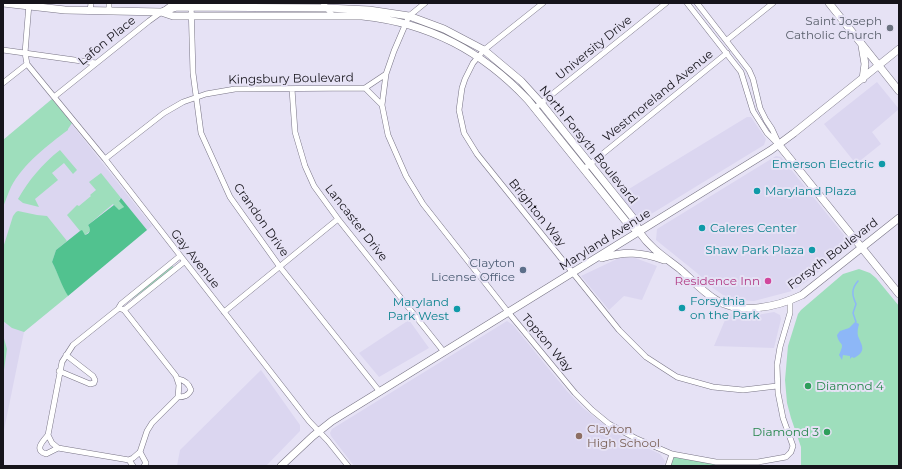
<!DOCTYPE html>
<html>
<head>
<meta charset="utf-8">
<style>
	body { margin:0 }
	#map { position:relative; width:902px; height:469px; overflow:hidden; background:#e6e2f5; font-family:Montserrat,sans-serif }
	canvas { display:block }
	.frame { position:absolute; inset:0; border:4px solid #16141b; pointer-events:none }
</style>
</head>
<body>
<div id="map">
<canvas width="902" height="469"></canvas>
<div class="frame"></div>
</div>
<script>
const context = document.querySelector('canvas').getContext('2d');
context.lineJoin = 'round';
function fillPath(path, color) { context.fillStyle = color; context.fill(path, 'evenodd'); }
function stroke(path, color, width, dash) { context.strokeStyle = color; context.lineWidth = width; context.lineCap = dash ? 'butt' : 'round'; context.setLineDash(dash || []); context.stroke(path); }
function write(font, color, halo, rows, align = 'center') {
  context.font = font + ' Montserrat,sans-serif'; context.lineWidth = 4; context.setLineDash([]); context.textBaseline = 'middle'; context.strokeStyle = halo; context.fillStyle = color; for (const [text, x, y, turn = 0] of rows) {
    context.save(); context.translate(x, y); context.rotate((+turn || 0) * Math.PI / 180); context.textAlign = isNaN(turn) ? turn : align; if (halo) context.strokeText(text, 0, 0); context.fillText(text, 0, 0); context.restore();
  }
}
fillPath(new Path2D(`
	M877 82 899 109 872 132 881 144 856 164 824 124Z
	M52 99 152 226 24 332 3 435V140Z
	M747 117H751L766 139 764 145 643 219 637 217 619 195Z
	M776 156 781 157 848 240 849 247 806 282 792 291 754 301 734 300 723 295 713 288 697 273 656 240 657 229Z
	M619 258H635L657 266 642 300 624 296 609 310 581 276Z
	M774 312 780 315 781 319 774 348 714 346 728 313 751 316Z
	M409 320 429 348 379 377 359 353Z
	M507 321 513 325 567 391 582 407 615 433 660 454 665 461 664 466H354L331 436 330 433 332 429Z
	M261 370 300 425V431L266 466H177L180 450Z`), '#dbd6f0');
fillPath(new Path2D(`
	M52 99 72 123 68 129V130C48 145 23 164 11 187 8 193 6 200 3 207V140Z
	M60 150 77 170 73 174 64 163 52 173 58 180 35 199 39 207 23 203 18 199C29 180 42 164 60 150Z
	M101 173 121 198 119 200 124 207 119 211 113 204 88 225 90 228V231L85 235 80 231 67 215 77 205 79 206 91 196 90 195 96 190 89 182Z
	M18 211 37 215 47 216 67 241 56 250 52 262C58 273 62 285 68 296L24 332 12 328 3 321V248L13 216 16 212Z
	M172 266 174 267 173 269 132 299 133 297Z
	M859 269 870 273 876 278 899 306V466H801V447L791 418 787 403 785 380 788 346 798 314 801 310 843 274Z
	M3 335 7 349 3 377Z
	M672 454 694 459 758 462 759 466H668Z`), '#9edebc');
fillPath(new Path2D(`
	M121 198 147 230 68 296C61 285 58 273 52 262L56 250 80 231 82 230 85 235C91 233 91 229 88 225L114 205 119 210 124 207 119 201Z`), '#51c28f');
fillPath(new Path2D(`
	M855 322 859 324C858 328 857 332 858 336 862 346 867 351 854 358L852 357 850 359V356L843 355 842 360 839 355C846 340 839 347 837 335L840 331 849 328Z`), '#8db7f7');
stroke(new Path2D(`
	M856 322 853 313 856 304C852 295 851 289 858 281`), '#8db7f7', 1.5);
const street = new Path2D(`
	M109 3V11
	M191 3 193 73 201 133 230 197 280 267 380 392
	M323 3 333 16
	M543 3 484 50 473 63 465 79 462 88 459 110 464 133 477 154 619 330 646 357 677 377 713 387 743 390 777 386
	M687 3 741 72 753 111 767 133 779 145
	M697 3 749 70 753 79 760 108 766 120 772 129 778 142
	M90 11 91 3
	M727 40 773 3
	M3 50 96 63
	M27 64 105 159 309 421 328 441 348 466
	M3 83 27 64 25 53 29 4
	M365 88 382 105 388 135 406 176 423 204 508 312 575 393 592 410 609 424 635 438 672 454 716 462H758L786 457 791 452 793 446 783 418 778 393 777 365 780 347 790 313V300
	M292 89 295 132 305 166 314 186 338 219 444 352
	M54 97 149 21 174 3
	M382 105 386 74
	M535 108 666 3
	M105 159 164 113 183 102 206 94 235 89 365 88 386 74 394 51 409 16 425 3
	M584 169 727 53
	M121 309 124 310 184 262
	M124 310 176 376 179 385 178 397 152 423 147 431 140 452 133 458 129 460 58 448 52 443 48 435 62 362 73 345 118 309 121 304 180 256
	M224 312 338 219
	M59 371 90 384 94 383 95 380 93 376 66 355
	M178 379C184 380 189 384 191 390 188 396 184 397 178 397
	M48 435C42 442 34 450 46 454L58 448
	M140 452 146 463 144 466
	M129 460 133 466
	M668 466 672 454`);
const secondary = new Path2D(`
	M3 3 65 10 161 12 173 16H362C429 23 482 51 528 100L628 224 639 232
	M829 3 899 91
	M161 12 177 7 327 8 369 10 409 16 444 29 484 50 521 81 541 103 634 219C636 224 638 229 640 233 651 249 666 258 681 270 692 280 703 292 716 300 741 315 777 307 802 295L899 218
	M862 46 865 64 863 79
	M779 145 899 294
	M602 258C625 251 641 252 664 260
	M281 466 313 436 332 421 771 150 794 133 899 49`);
stroke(street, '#787485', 6);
stroke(secondary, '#787485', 8);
stroke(street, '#fff', 5);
stroke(secondary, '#fff', 7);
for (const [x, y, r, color] of [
	[890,28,4,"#6b7280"],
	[882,164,4,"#0f9aa8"],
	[757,191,4,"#0f9aa8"],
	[702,228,4,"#0f9aa8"],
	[812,250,4,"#0f9aa8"],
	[523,270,4,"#5c6f8a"],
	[768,281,4,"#d1479c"],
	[682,308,4,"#0f9aa8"],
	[457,309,4,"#0f9aa8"],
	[808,386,4,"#2e9e5b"],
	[827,432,4,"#2e9e5b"],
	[579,436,4,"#8d6e63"]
]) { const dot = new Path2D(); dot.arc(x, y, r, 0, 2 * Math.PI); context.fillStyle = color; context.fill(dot); stroke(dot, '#e6e2f5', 1.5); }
write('12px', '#5b616d', '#e6e2f5', [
	["Saint Joseph",882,21],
	["Catholic Church",882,35]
], 'right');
write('12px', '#16141b', '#e6e2f5', [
	["Lafon Place",107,41,-39],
	["University Drive",594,48,-39],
	["Kingsbury Boulevard",291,79,-1],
	["Westmoreland Avenue",658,96,-39],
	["North Forsyth Boulevard",588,145,51],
	["Brighton Way",537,213,51],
	["Crandon Drive",261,220,55],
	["Lancaster Drive",356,223,52],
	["Maryland Avenue",605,240,-32],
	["Forsyth Boulevard",833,254,-37],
	["Gay Avenue",195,259,52],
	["Topton Way",547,343,50]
]);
write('12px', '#0d838f', '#e6e2f5', [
	["Emerson Electric",874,164],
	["Maryland Plaza",765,191,"left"],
	["Caleres Center",710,228,"left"],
	["Shaw Park Plaza",804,250],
	["Forsythia",690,301,"left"],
	["on the Park",690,315,"left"],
	["Maryland",449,302],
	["Park West",449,316]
], 'right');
write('12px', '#4e5e75', '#e6e2f5', [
	["Clayton",515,263],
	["License Office",515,277]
], 'right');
write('12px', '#b23c85', '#e6e2f5', [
	["Residence Inn",760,281]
], 'right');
write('12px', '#27864d', '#e6e2f5', [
	["Diamond 4",816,386],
	["Diamond 3",819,432,"right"]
], 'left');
write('12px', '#785e54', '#e6e2f5', [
	["Clayton",587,429],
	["High School",587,443]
], 'left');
</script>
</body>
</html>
